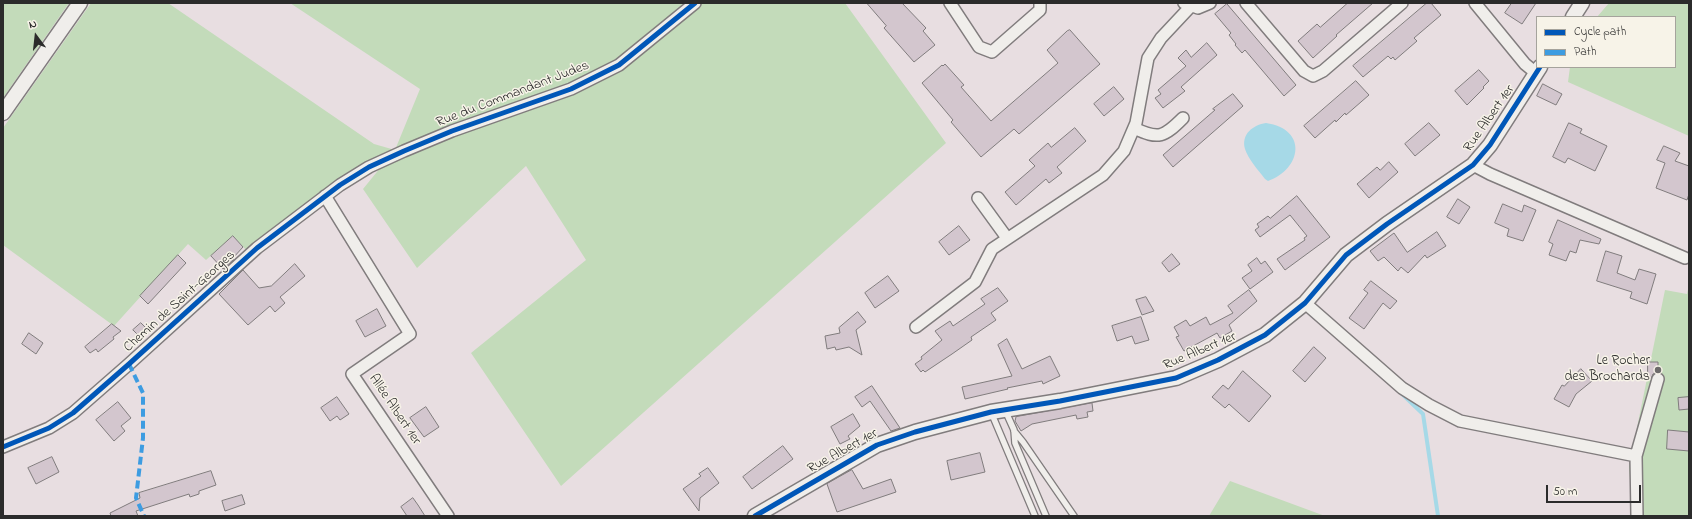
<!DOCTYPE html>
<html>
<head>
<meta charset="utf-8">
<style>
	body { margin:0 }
	#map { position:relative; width:1692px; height:519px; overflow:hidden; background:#e8dee1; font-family:"Indie Flower",sans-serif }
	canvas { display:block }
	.frame { position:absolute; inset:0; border:4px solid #2b2b2b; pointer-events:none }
	.legend { position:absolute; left:1536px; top:16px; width:140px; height:52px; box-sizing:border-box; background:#f7f3e8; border:1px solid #a5a39c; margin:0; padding:5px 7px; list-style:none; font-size:12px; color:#2b2b2b }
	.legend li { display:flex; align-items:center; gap:8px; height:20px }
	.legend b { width:20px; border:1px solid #a5a39c }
	.north { position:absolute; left:16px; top:16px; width:40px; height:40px; -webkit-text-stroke:3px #f7f3e8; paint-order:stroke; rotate:345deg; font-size:11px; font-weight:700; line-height:16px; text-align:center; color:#2b2b2b }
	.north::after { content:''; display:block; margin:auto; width:14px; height:18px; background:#2b2b2b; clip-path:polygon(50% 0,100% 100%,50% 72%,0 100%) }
	.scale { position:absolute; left:1546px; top:485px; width:95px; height:18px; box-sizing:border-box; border:2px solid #2b2b2b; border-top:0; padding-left:5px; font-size:12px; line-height:14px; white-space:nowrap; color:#2b2b2b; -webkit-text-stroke:3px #f7f3e8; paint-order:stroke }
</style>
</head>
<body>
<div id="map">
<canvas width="1692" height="519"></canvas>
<div class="frame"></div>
<ul class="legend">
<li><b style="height:5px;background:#0057b8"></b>Cycle path</li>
<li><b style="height:5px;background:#3d9ce1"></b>Path</li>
</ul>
<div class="north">N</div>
<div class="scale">50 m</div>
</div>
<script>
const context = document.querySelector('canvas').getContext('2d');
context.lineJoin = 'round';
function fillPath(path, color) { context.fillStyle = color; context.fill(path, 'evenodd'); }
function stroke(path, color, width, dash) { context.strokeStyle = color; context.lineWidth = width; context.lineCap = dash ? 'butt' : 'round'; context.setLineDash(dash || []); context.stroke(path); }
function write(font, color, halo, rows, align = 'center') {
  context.font = font + ' "Indie Flower",sans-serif'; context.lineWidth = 3; context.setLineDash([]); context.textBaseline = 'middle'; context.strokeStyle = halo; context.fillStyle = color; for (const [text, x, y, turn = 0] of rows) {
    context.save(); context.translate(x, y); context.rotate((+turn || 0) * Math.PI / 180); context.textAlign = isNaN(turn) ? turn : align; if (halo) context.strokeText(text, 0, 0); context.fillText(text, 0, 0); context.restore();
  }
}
fillPath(new Path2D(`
	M3 3H69L3 98Z
	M91 3H168L374 144 395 150 420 89 290 3H845L946 143 561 486 471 353 586 260 526 166 417 268 363 189 394 151 248 252 233 236 206 260 188 244 114 326 3 245V128Z
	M1609 3H1689V136L1568 82 1570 67H1675V17H1597Z
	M1689 285V516H1633L1629 467 1665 290 1687 294Z
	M1230 481 1325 516H1209Z`), '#c3dbba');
fillPath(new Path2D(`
	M1266 123C1308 129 1302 169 1268 181L1265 179C1259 171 1248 159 1245 149 1241 134 1253 125 1266 123Z`), '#a6d9e7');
stroke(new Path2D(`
	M1400 392 1423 414 1438 516`), '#a6d9e7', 4);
const building = new Path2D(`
	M867 3H902L926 28 923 31 935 45 914 62 884 28 886 26Z
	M1348 3H1373L1336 35 1337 36 1313 58 1298 41 1317 24 1320 27Z
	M1427 3H1431L1441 15 1414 38 1417 41 1395 60 1393 57 1391 59 1388 56 1363 77 1353 66Z
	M1512 3H1536L1522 24 1505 13Z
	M1227 4 1296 85 1284 96 1245 50 1242 53 1235 45 1236 44 1229 35 1231 33 1215 14Z
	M1070 30 1100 64 1019 134 1014 129 981 157 951 122 953 120 922 83 942 65 943 66 945 64 964 85 961 87 991 121 1058 63 1047 50 1067 31Z
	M1207 43 1217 55 1181 87 1185 91 1163 108 1155 98 1161 94 1158 90 1186 66 1178 58 1186 50 1191 57Z
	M1479 70 1489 81 1483 87 1484 88 1467 105 1455 91Z
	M1356 81 1369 95 1346 115 1345 113 1336 122 1335 120 1315 138 1304 126Z
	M1543 84 1562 94 1556 105 1537 96Z
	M1114 87 1124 99 1104 116 1094 104Z
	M1233 94 1243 106 1173 167 1163 155 1215 110 1213 109Z
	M1429 123 1440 135 1415 156 1405 144Z
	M1569 123 1582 129 1580 133 1607 146 1595 171 1568 158 1565 163 1553 157Z
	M1075 128 1086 141 1057 167 1062 173 1049 183 1046 179 1016 205 1005 192 1035 166 1029 160 1048 143 1051 147Z
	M1664 146 1680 153 1675 161 1689 166V194L1687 200 1656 188 1665 163 1657 160Z
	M1389 162 1398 172 1369 198 1357 184 1377 167 1380 170Z
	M1297 196 1330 237 1285 270 1277 259 1305 240 1304 238 1307 236 1290 215 1260 237 1255 230 1259 227 1257 224 1268 216 1270 218Z
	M1458 199 1470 207 1459 224 1447 217Z
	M1503 204 1522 212 1524 205 1536 210 1523 241 1507 236 1509 229 1495 223Z
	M1558 220 1601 239 1599 244 1580 240 1576 253 1570 251 1566 261 1549 255 1553 244 1549 242Z
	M959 226 970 240 949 255 939 242Z
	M1437 232 1446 246 1427 258 1425 255 1408 273 1401 267 1398 271 1384 257 1378 261 1370 251 1394 233 1407 252Z
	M233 236 243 247 233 258 234 259 223 269 211 256Z
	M1606 251 1622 256 1617 273 1635 280 1639 269 1656 274 1647 304 1630 298 1632 292 1597 281Z
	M1172 254 1180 264 1169 272 1162 263Z
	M178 255 186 263 148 304 140 296Z
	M1257 258 1261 264 1265 261 1273 272 1250 289 1242 278 1252 271 1248 265Z
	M295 264 305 276 280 297 285 303 275 312 270 306 248 325 219 294 243 270 259 288 271 286Z
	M888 276 899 291 875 308 865 293Z
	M1371 281 1397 301 1390 309 1383 303 1364 329 1349 318 1368 293 1364 290Z
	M998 288 1008 301 991 313 996 320 971 337 972 340 952 354 925 372 923 370 921 372 915 364 922 359 921 357 942 340 935 331 950 321 953 326 985 304 981 299Z
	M1249 290 1257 301 1229 325 1232 331 1220 338 1217 333 1184 351 1176 337 1179 336 1174 327 1186 320 1190 326 1206 317 1210 325 1233 313 1228 306Z
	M1146 297 1154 311 1142 315 1136 300Z
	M377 309 386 326 365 337 356 321Z
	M858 312 866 322 856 330 862 355 849 347 836 350 835 347 827 349 825 336 840 333 839 328Z
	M1141 317 1149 340 1135 344 1132 336 1117 341 1112 326Z
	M141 323 148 330 140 337 133 330Z
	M112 324 121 331 113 337 114 339 98 352 96 349 90 353 85 347Z
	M29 333 43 343 36 354 22 344Z
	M1007 339 1022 369 1050 356 1060 376 1043 384 1042 381 1007 388 1008 389 965 399 962 387 1012 376 998 345Z
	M1314 347 1326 358 1305 382 1293 371Z
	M1648 362H1658V372L1653 374 1651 379H1648Z
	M1581 369 1592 381 1576 394 1569 407 1554 399 1562 385 1564 386Z
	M1243 371 1271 396 1249 422 1229 404 1225 408 1212 397 1223 385 1228 389Z
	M872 386 900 428 891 431 870 401 862 407 855 397Z
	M337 397 349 414 340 420 337 416 330 421 321 408Z
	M1689 397V409L1679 410 1678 398Z
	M118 402 131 418 121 426 125 431 114 441 96 420Z
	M1092 403 1093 411 1087 412 1088 417 1077 419 1076 415 1032 424 1021 431 1015 421 1016 417Z
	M426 407 439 427 424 437 410 418Z
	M853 414 860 426 848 436 850 439 840 444 831 427Z
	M1668 430 1689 432V451L1667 449Z
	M783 446 793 459 752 489 743 477Z
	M980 453 985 472 951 480 947 461Z
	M52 457 59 472 36 484 28 468Z
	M708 468 719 483 700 498 699 511 683 489 701 476 699 474Z
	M852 470 863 489 891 479 896 492 837 512 827 484Z
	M211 471 216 485 199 491V494L190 497 189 494 136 511 138 516H111L110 513 140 498 139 493Z
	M242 495 245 504 225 511 222 501Z
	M413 498 418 505 425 516H407L401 507Z`);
fillPath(building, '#d3c6ce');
stroke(building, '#807c7d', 1);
const service = new Path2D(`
	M1005 410 1014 430 1015 443 1046 516
	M991 412 1035 516
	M1014 431 1023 442 1074 516`);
const minor = new Path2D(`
	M950 3 979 47 992 52 1040 10V3
	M1184 3 1198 8 1210 3
	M1246 3 1304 71 1313 76 1323 71 1402 3
	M1475 3 1525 64 1536 73
	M1134 128C1159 140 1164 137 1183 118
	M1473 165 1490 174 1685 258
	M325 196 410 334 352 374 448 516
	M978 198 1007 238
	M1305 303 1402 388 1429 405 1460 421 1636 456
	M916 327 975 282 992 249 1103 175 1124 151 1136 123 1148 58 1161 38 1191 6
	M3 447 49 428 73 413 129 364 257 248 340 185 369 167 404 151 452 131 571 89 619 65 695 3
	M1637 516 1636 456 1658 379`);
const tertiary = new Path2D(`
	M1573 17 1582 3
	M3 113 80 3
	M755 516 877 445 915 432 991 412 1060 401 1176 378 1218 360 1265 335 1305 303 1346 255 1387 224 1473 165 1490 145 1540 67`);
stroke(service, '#807c7d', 8);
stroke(minor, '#807c7d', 14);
stroke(tertiary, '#807c7d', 17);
stroke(service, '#f0eeeb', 5.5);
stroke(minor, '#f0eeeb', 11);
stroke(tertiary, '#f0eeeb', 14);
stroke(new Path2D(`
	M129 364 143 393V438L136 498 144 516`), '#3d9ce1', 4, [8, 4]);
stroke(new Path2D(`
	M3 447 49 428 73 413 129 364 257 248 340 185 369 167 404 151 452 131 571 89 619 65 695 3
	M755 516 877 445 915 432 991 412 1060 401 1176 378 1218 360 1265 335 1305 303 1346 255 1387 224 1473 165 1490 145 1540 67`), '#0057b8', 5);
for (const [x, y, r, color] of [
	[1658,370,4,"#6d6a6b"]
]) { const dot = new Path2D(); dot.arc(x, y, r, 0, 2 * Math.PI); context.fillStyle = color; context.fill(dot); stroke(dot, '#f7f3e8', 1.5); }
write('14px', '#2b2b2b', '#f7f3e8', [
	["Rue du Commandant Judes",513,95,-21],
	["Rue Albert 1er",1490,119,-55],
	["Chemin de Saint-Georges",180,302,-42],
	["Rue Albert 1er",1200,352,-23],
	["Allée Albert 1er",394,410,56],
	["Rue Albert 1er",843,452,-29]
]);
write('14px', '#2b2b2b', '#f7f3e8', [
	["Le Rocher",1650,362],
	["des Brochards",1650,378]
], 'right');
</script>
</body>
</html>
